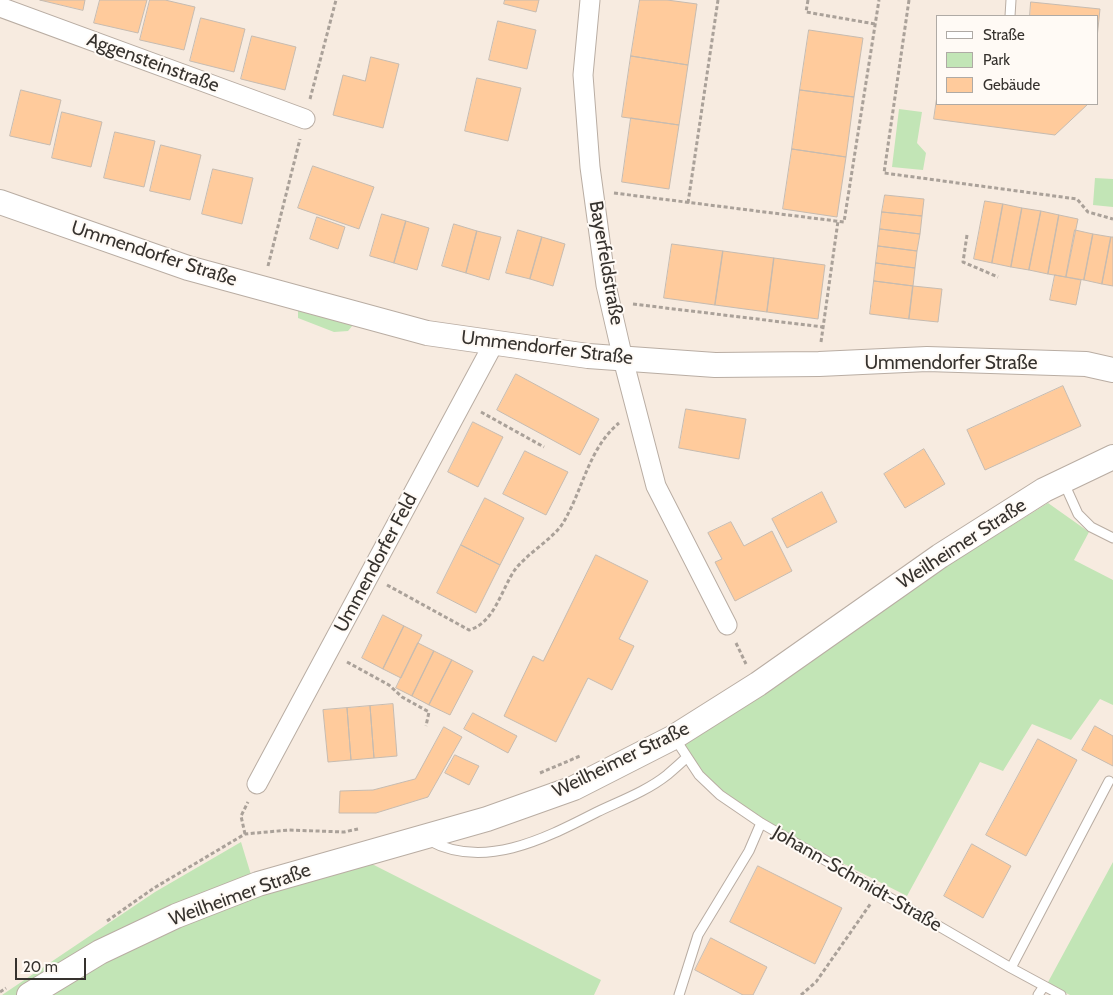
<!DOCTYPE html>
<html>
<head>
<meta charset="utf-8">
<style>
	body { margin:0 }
	#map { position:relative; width:1113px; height:995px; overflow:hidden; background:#f7ebe0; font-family:Cabin,sans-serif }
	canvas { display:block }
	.legend { position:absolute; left:936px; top:15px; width:162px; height:90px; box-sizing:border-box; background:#fffaf5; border:1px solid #afaaa5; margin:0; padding:6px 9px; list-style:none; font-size:15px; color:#36322e }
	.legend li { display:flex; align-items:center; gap:10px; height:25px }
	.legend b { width:25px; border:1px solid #afaaa5 }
	.scale { position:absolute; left:15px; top:958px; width:71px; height:22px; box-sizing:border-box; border:2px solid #36322e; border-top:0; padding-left:6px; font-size:15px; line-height:18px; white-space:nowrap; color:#36322e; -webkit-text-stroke:4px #fffaf5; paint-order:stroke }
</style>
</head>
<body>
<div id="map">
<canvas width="1113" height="995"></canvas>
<ul class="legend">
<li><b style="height:6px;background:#fff"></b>Straße</li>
<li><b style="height:14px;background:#c2e5b6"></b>Park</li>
<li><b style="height:14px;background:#ffcb9c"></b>Gebäude</li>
</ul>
<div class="scale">20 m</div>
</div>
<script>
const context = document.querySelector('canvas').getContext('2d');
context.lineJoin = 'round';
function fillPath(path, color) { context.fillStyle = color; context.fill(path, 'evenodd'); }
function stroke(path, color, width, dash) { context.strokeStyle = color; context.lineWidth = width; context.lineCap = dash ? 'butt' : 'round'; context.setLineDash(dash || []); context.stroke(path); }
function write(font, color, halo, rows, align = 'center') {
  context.font = font + ' Cabin,sans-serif'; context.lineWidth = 4; context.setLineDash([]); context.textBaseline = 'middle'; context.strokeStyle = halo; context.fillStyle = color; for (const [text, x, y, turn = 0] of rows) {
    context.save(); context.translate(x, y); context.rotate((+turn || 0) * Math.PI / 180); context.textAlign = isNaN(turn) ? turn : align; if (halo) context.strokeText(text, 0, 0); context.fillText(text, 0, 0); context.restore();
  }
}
fillPath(new Path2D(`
	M899 109 922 112 917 143 926 153 923 170 892 167Z
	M1095 178 1113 179V207L1093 205Z
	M298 304 357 320 348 331 334 332 298 318Z
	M1048 503 1089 532 1074 560 1113 580V705L1100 699 1071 740 1032 724 1003 771 980 762 907 896 734 808 689 765 680 744 765 690 947 566Z
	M241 842 252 878 97 947 16 995H2L155 892Z
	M368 862 601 980 594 995H47L103 958 266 890Z
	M1113 862V995H1070L1047 984Z`), '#c2e5b6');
const building = new Path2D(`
	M40 0H85L83 10Z
	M100 0H147L138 33 94 23Z
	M150 0H165L195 7 184 50 140 40Z
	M505 0H539L536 12 504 4Z
	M640 0H667L697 4 688 65 631 56Z
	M1031 2 1100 9 1097 38V16H1030Z
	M201 18 245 29 234 72 190 61Z
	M498 21 536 30 527 69 489 60Z
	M809 30 863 38 854 97 800 90Z
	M252 36 296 47 285 90 241 79Z
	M631 56 688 65 679 125 622 117Z
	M371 57 399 64 383 128 333 115 343 75 365 81Z
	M477 78 521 88 508 141 465 131Z
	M21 90 61 100 50 145 10 136Z
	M800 90 854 97 846 157 792 149Z
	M937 96V104H1088L1055 135 934 119Z
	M62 112 102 122 91 167 52 158Z
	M631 118 679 125 669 189 622 182Z
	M115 132 155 141 144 187 104 178Z
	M161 145 201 155 190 200 150 191Z
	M792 149 846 157 837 217 783 209Z
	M313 166 374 187 359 229 298 208Z
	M213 169 253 178 242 224 202 214Z
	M885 195 924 199 922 216 882 212Z
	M985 201 1003 204 992 263 974 259Z
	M1003 204 1022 208 1011 267 992 263Z
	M1022 208 1041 211 1029 270 1011 267Z
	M1041 211 1059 215 1048 274 1029 270Z
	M882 212 922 216 920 234 880 229Z
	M382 214 406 221 394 263 370 256Z
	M1059 215 1078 219 1066 277 1048 274Z
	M317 217 345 227 338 249 310 239Z
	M406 221 429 228 417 270 394 263Z
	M454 224 477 231 466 273 442 266Z
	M880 229 920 234 917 251 878 246Z
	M518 230 542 237 530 279 506 273Z
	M1075 230 1093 234 1084 280 1066 277Z
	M477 231 501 237 489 280 466 273Z
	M1093 234 1111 237 1102 284 1084 280Z
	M542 237 565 244 553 286 530 279Z
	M1111 237H1113V286L1102 284Z
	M672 244 723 251 715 305 664 298Z
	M878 246 917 251 915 268 876 263Z
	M723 251 774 258 767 312 715 305Z
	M774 258 825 265 818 319 767 312Z
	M876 263 915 268 913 286 874 281Z
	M1055 275 1081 280 1076 305 1050 300Z
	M874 281 913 286 909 319 870 314Z
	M913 286 942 289 938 322 909 319Z
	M516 374 599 419 580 455 497 410Z
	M1063 386 1081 426 985 470 967 430Z
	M686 409 746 419 739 459 679 448Z
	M473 422 503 437 478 487 448 472Z
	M924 449 945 484 905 508 884 474Z
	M525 451 568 472 546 515 503 494Z
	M822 492 837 522 787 548 772 519Z
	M485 498 524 518 500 565 461 545Z
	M731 522 744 546 772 531 792 571 735 601 715 562 722 559 708 533Z
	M461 545 500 565 476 613 437 593Z
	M596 555 648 581 619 639 634 646 612 690 588 678 556 742 504 716 533 656 543 661Z
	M383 615 404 626 383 669 362 658Z
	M404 626 422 635 401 678 383 669Z
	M418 643 434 651 412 696 396 688Z
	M434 651 452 660 429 705 412 696Z
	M452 660 473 671 450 715 429 705Z
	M393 704 397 756 374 758 370 706Z
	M370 706 374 758 351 760 347 708Z
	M347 708 351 760 328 762 323 710Z
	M473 713 517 736 508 753 464 729Z
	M1095 726 1113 736V766L1082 750Z
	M444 727 462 737 428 797 376 813H339L340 791 373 790 415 779Z
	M1038 739 1077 760 1026 856 986 835Z
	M455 755 479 766 469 785 445 773Z
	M972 844 1011 866 983 918 944 896Z
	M758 866 842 908 815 964 730 922Z
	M711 938 767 967 753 995H743L695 970Z`);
fillPath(building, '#ffcb9c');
stroke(building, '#c6bbb0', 1);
const service = new Path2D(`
	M1010 16 1011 0
	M1064 483 1078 514 1091 527 1113 538
	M674 737 699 775 720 795 761 823 1011 968 1061 995
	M428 840C484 871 546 838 597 812 620 801 647 791 667 775 674 769 681 763 687 757
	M1011 968 1109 781
	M679 995 698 935 749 851 761 823
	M1038 995 1044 986`);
const minor = new Path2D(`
	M590 0 583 75 590 167 606 285 623 359 656 486 727 625
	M0 7 305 119
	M257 784 494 343`);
const tertiary = new Path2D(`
	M0 202 188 268 427 333 588 356 715 365 819 364 927 359 1086 364 1113 370
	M29 995 100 952 176 916 258 884 487 819 574 788 674 737 758 684 940 556 1044 490 1113 457`);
stroke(service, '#b9ada3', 11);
stroke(minor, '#b9ada3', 21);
stroke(tertiary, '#b9ada3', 26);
stroke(new Path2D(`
	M808 0 806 12 875 24
	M909 0 884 173 1077 199 1088 212 1113 219
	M310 99 336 0
	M614 193 844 222 879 0
	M688 203 718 0
	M967 235 963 262 998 277
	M268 266 300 139
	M633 304 823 327
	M821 342 838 221
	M481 412 544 447
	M387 585 469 630C494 623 501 591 514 571 526 554 553 539 563 523 583 490 588 449 619 423
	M736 643 746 664
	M347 662 389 685 402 697 429 712 426 726
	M540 773 580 756
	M245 834 241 816 248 802
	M107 921 154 888 245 834 289 830 344 832 358 829
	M0 992 6 988
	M801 995 816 982 871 903`), '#aaa199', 3, [4, 2.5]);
stroke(service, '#fff', 9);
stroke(minor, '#fff', 19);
stroke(tertiary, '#fff', 24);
write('19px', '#36322e', '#fffaf5', [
	["Aggensteinstraße",153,63,20],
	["Ummendorfer Straße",154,254,18],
	["Bayerfeldstraße",606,263,80],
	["Ummendorfer Straße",547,348,7],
	["Ummendorfer Straße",951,363],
	["Weilheimer Straße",962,544,-33],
	["Ummendorfer Feld",376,563,-62],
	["Weilheimer Straße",621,760,-26],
	["Johann-Schmidt-Straße",857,879,30],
	["Weilheimer Straße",240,895,-20]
]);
</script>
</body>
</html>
